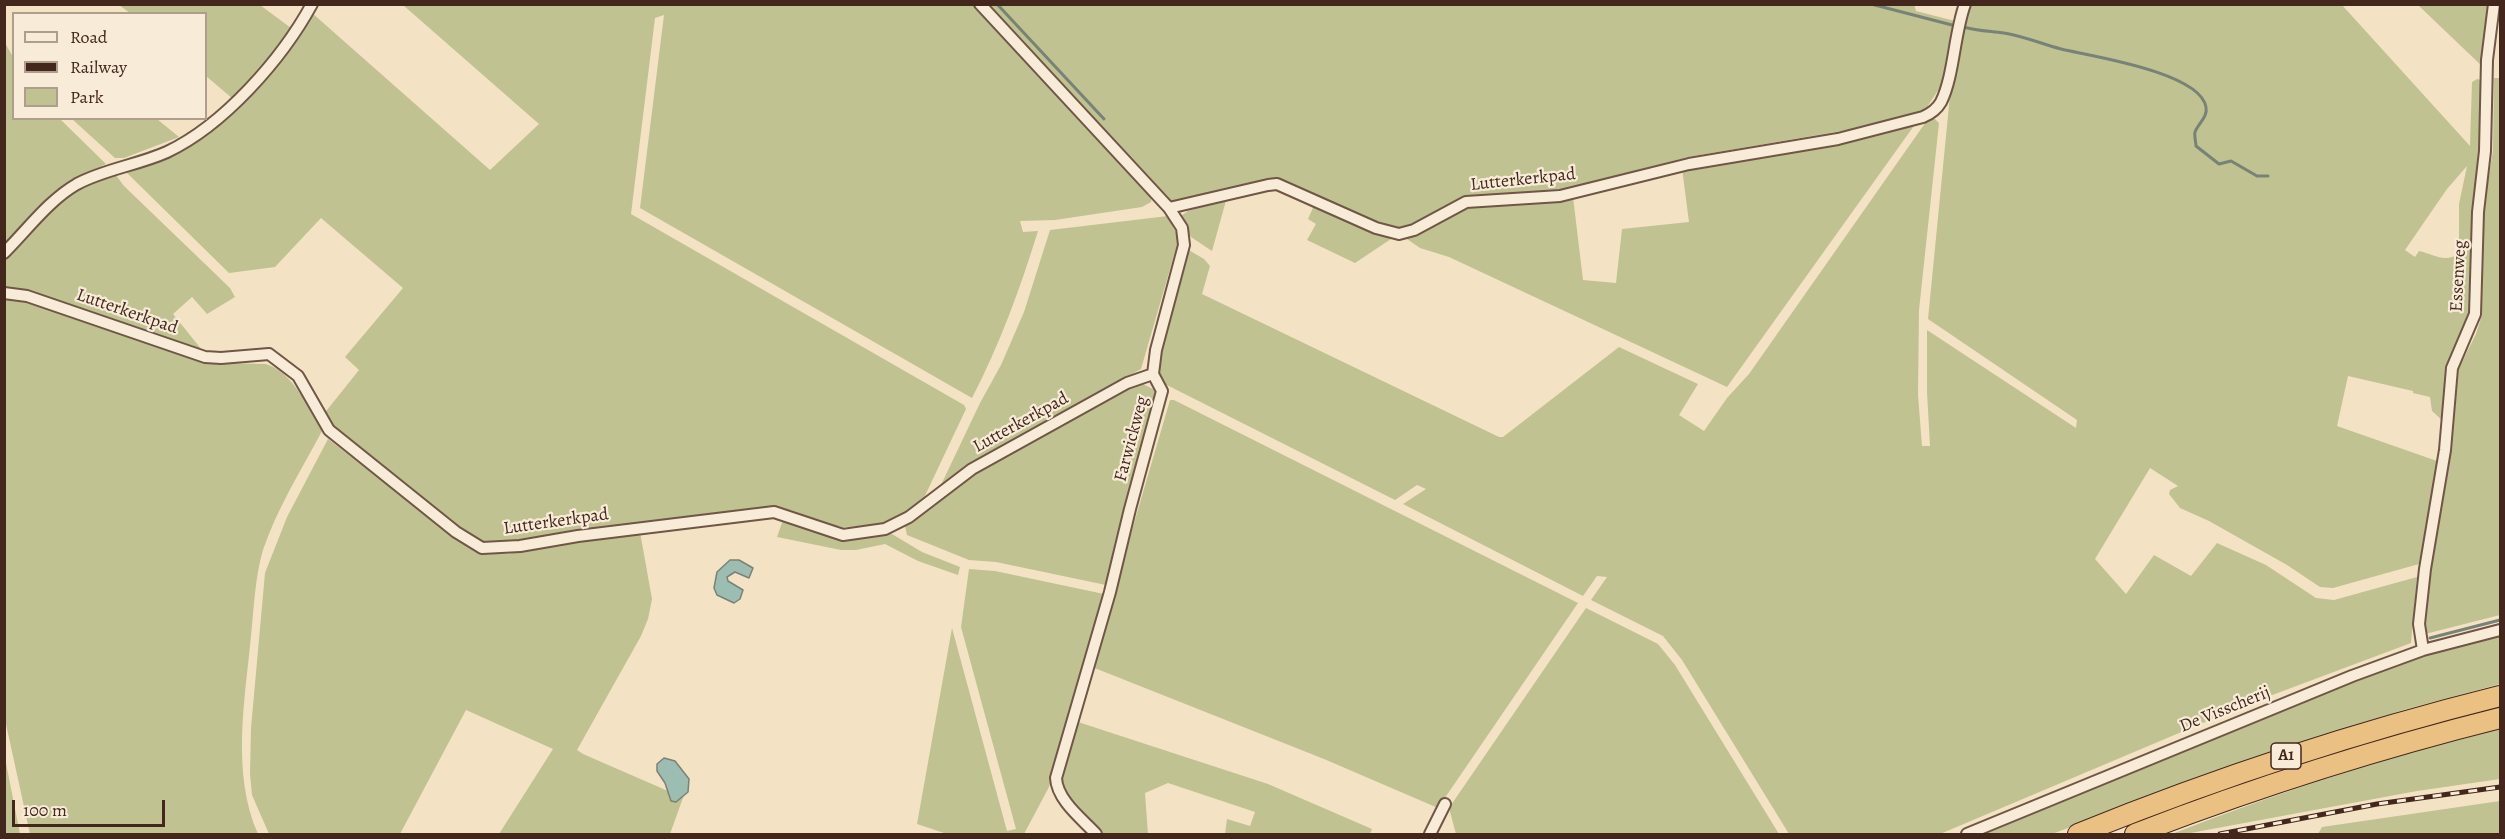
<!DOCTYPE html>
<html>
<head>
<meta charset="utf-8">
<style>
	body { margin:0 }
	#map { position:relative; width:2505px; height:839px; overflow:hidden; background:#f4e2c4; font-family:Alegreya,serif }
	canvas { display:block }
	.frame { position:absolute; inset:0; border:6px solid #44271c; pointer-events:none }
	.legend { position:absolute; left:12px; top:12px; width:195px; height:108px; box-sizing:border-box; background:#f8ecd9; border:2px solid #b09d8d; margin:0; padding:8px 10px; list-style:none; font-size:18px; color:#44271c }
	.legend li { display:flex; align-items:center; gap:12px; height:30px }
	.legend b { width:30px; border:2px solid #b09d8d }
	.scale { position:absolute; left:12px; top:800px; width:153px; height:27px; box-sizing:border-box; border:3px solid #44271c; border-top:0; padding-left:8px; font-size:18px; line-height:21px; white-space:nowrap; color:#44271c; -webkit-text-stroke:4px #f8ecd9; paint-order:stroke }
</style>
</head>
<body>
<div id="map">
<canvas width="2505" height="839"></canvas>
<div class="frame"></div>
<ul class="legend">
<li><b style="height:8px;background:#f8ecd9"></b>Road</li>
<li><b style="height:8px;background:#44271c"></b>Railway</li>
<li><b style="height:16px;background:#c0c291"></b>Park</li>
</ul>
<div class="scale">100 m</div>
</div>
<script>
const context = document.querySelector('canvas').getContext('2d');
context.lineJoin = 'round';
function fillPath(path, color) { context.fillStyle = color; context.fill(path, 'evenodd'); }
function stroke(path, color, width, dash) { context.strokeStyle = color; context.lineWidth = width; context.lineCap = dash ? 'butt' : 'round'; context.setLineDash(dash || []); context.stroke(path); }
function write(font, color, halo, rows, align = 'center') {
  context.font = font + ' Alegreya,serif'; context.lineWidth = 4.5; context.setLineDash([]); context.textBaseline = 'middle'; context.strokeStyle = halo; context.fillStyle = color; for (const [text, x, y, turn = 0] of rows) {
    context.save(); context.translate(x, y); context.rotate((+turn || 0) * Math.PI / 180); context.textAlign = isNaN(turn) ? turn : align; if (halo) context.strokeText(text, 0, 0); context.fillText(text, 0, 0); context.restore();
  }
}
fillPath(new Path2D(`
	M976 4 1152 195 1151 202 1142 207 1055 220 1020 221 1023 232 1038 231C1020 289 1000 344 972 398L640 208 664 15 655 18 631 214 964 405 966 409 923 500 899 519 880 526 842 527 828 525 771 509H756L600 528 514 544H482L335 431 323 415 359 370 345 357 403 288 321 218 275 267 229 273 126 172V168L221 122 262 84 285 54 312 13 490 170 539 124 403 5Z
	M1914 4 1916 11 1955 21 1943 83 1925 110 1853 129 1688 157 1553 192 1464 198C1439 207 1418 226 1391 230L1287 181H1264L1172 204 988 5Z
	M119 5H260L291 28 252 80 233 99 206 76V14L130 13Z
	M1971 5H2342L2470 146 2472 82 2477 79 2485 81 2481 169 2472 205 2470 319 2450 357 2447 369 2442 420 2432 411 2430 397 2413 393V391L2348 376 2337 426 2437 461 2419 564 2333 588 2320 587 2287 565 2209 521 2180 508 2169 494 2170 490 2178 486 2150 468 2095 559 2126 594 2154 555 2191 576 2217 543 2266 565 2316 598 2334 600 2417 577 2411 643 2243 706 1940 834H1789L1682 660 1663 636 1591 600 1607 577 1597 576 1583 596 1403 504 1426 489 1417 485 1395 500 1149 376 1187 249 1204 259 1210 266 1202 294 1499 437H1503L1619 347 1698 384 1679 415 1704 431 1727 398 1749 374 1928 119 1934 118 1939 123 1919 310 1918 395 1922 446H1930L1927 392V330L2076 428 2077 420 1928 319 1951 85 1963 24ZM2467 166 2459 204V253C2446 264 2433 254 2419 251L2415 257 2405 250 2447 189Z
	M2418 5H2493L2485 69Z
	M4 41 13 57 14 118 60 119 106 164 73 179 59 189 5 248Z
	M2494 78H2500V615L2425 634 2430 568 2457 372 2476 334 2482 315V214L2493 151Z
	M72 119H157L179 137 124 158H115Z
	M1916 123 1727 387 1449 257 1420 248 1407 239 1408 236 1467 207 1573 197 1583 280 1616 283 1622 229 1689 222 1682 168Z
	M113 171 124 186 230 288 235 297 207 314 192 297 173 314 202 350 33 292 5 287V260L46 213 73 191Z
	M1227 197 1212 251 1191 237 1180 221 1181 216 1188 211Z
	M1315 203 1391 239 1355 263 1307 240 1316 224 1308 219Z
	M1168 216 1178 237 1177 245 1141 369 982 457 941 485 980 403 1001 365 1024 312 1050 230Z
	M4 295 25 298 220 363 266 364C294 373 307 407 322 431 302 469 277 508 263 550 255 577 254 607 251 636 245 700 231 773 258 834H30L4 715Z
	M1139 382 1159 392 1106 585 996 562 969 560 907 535 905 526 972 474Z
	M1170 400H1174L1578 603 1438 808 1324 759 1092 667Z
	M328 439 469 548 481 554H507L640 532 652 599 648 619 641 636 577 750 583 754 668 791 669 797 679 800 684 795 670 834H499L553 749 466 710 400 834H269L252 795 250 774 251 728 265 573 287 517Z
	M783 520C830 535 836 550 887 531L922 552 960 567 958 575 918 561 885 544 856 550H841L777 537Z
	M969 569 995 571 1104 594 1049 787 1024 834H947L917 824 952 628 1007 831 1016 829 961 627Z
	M1586 608 1658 644 1675 665 1779 834H1456L1449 808Z
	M2500 635V684L2403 710 2295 745 2235 765 2052 834H1979L2362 676 2430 654Z
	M1075 721 1268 784 1372 829 1370 834H1225L1227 819 1250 826 1255 812 1168 783 1145 793 1148 834H1103L1058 783Z
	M2500 727V779L2417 791 2185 834H2172C2279 792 2389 757 2500 727Z
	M4 758H5L20 834H5Z
	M2500 801V834H2318L2322 827Z`), '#c0c291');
const water = new Path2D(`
	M730 560H739L753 568 749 578 735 572 727 577 728 581 743 590 740 599 734 603 717 595 714 588 717 572Z
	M664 758 675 761 689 779 688 792 676 802 671 801 665 783 657 771V764Z`);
fillPath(water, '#9cbeb2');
stroke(water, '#798276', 1.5);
stroke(new Path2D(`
	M997 4 1104 119
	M1871 4 1952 25
	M1963 27C1978 31 1989 31 2004 33 2023 36 2042 44 2061 49 2090 56 2200 72 2206 107 2208 117 2198 124 2195 132 2194 136 2196 142 2196 146L2219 164 2231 161 2257 176H2268
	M2430 638 2500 620`), '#798276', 3);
const minor = new Path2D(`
	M980 4 1169 208 1182 228 1184 245 1156 350 1153 374 1162 391 1130 509 1110 592 1056 778C1057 800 1082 819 1096 834
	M1169 208 1268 185 1277 184 1376 228 1399 234 1414 230 1466 202 1560 196 1689 164 1838 139 1923 117C1930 114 1937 109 1941 102 1954 76 1954 34 1965 4
	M4 253C27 230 49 200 77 184 105 169 138 165 167 152 224 125 282 59 312 4
	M4 293 27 296 205 357 221 358 269 354 298 376 329 430 456 532 482 548 520 546 578 536 774 512 843 535 885 529 909 517 972 469 1127 383 1153 374
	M2423 650 2419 624 2425 569 2445 450 2452 368 2475 314 2478 212 2485 151 2487 60 2494 4
	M1430 834 1445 804
	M1967 834 2352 676 2423 650 2500 630`);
const motorway = new Path2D(`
	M2078 834C2216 778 2356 732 2500 696
	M2135 834C2254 788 2376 749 2500 718`);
stroke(minor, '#705646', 14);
stroke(motorway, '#44271c', 22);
stroke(minor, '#f8ecd9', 10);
stroke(motorway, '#eac182', 20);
const rail = new Path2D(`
	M2220 834 2377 804 2500 787`);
stroke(rail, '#44271c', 5);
stroke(rail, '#f8ecd9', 3, [9]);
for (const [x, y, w] of [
	[2286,756,30]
]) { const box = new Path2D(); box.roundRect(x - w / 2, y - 13, w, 26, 4.5); context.fillStyle = '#f8ecd9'; context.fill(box); stroke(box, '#44271c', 1.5); }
write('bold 16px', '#44271c', null, [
	["A1",2286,756]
]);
write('18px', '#44271c', '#f8ecd9', [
	["Lutterkerkpad",1523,180,-6],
	["Essenweg",2459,276,-87],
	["Lutterkerkpad",127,312,19],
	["Lutterkerkpad",1021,423,-29],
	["Farwickweg",1132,439,-75],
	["Lutterkerkpad",556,522,-8],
	["De Visscherij",2225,710,-22]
]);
</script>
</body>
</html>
